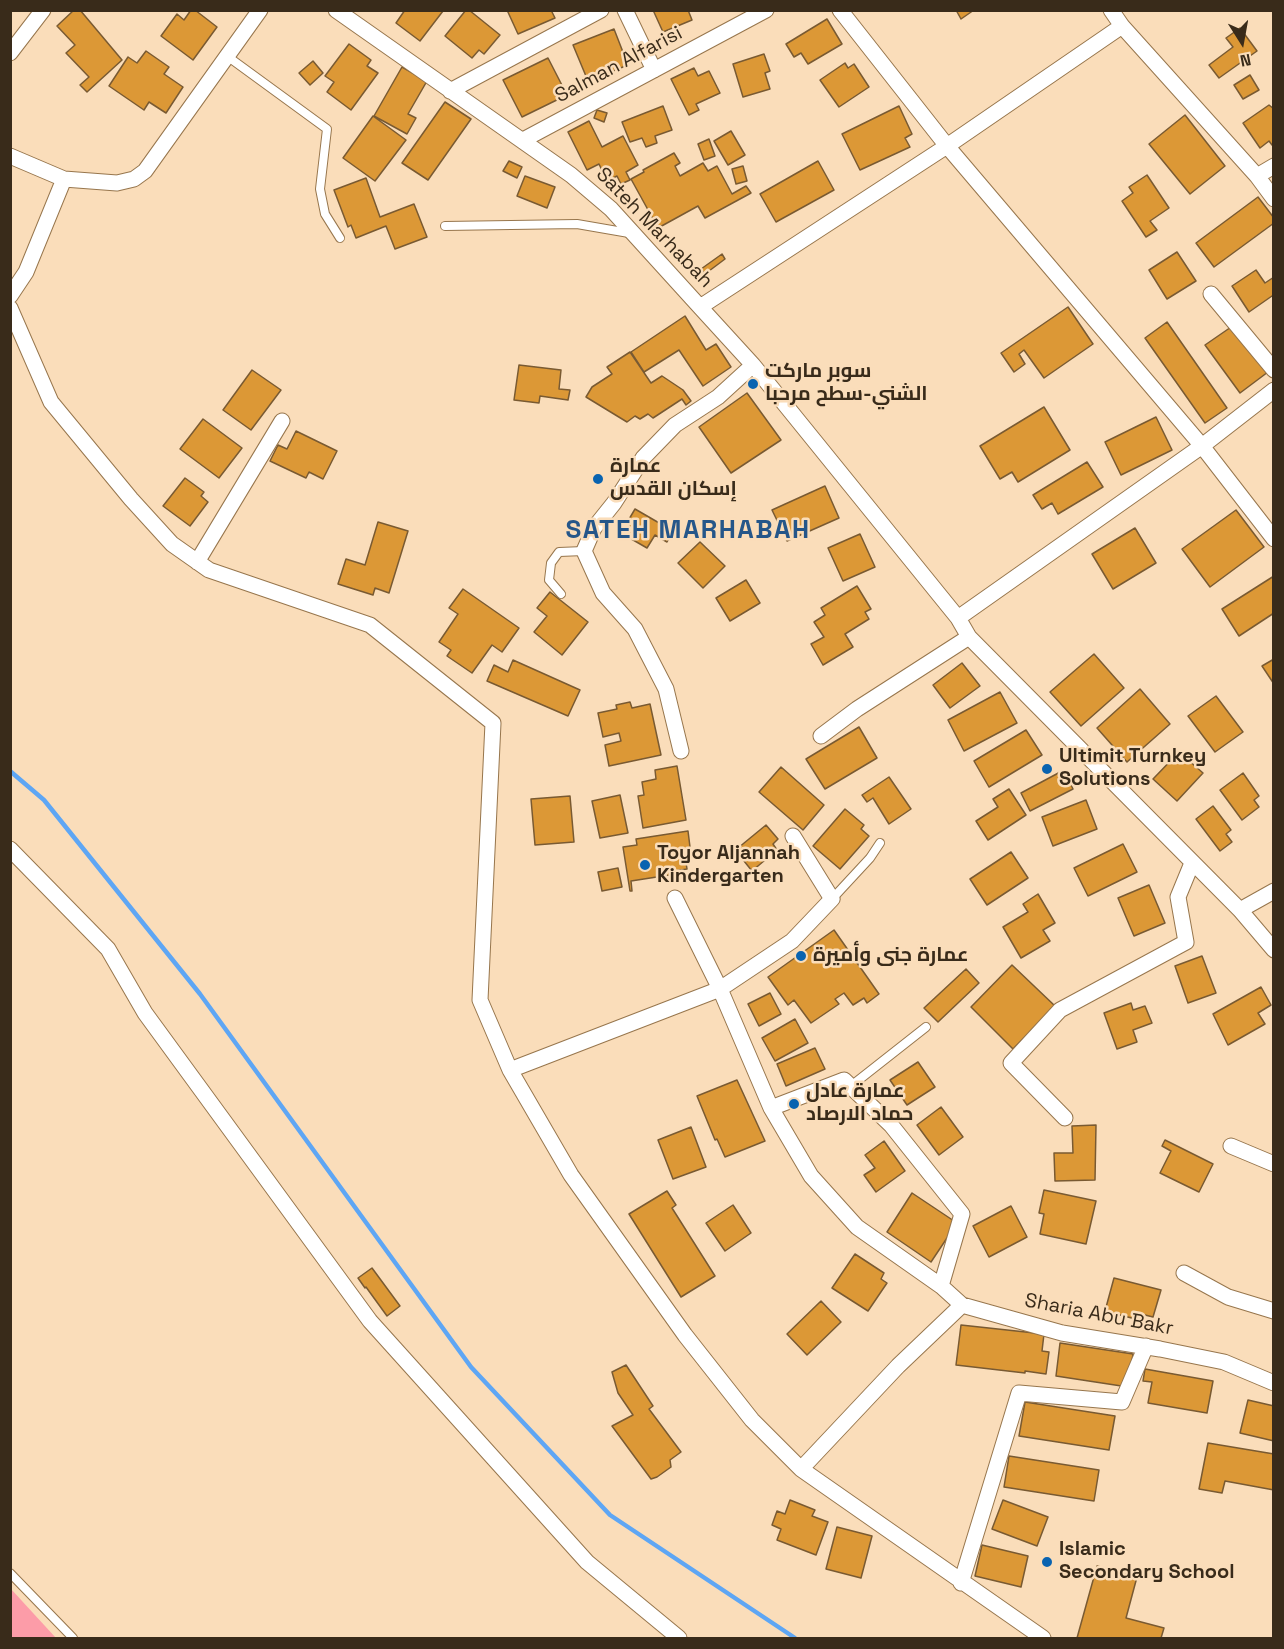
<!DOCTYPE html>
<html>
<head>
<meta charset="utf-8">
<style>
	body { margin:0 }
	#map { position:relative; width:1284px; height:1649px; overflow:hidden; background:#faddba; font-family:"Space Grotesk",sans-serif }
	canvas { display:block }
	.frame { position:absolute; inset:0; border:12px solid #392b1a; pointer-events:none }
	.north { position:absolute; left:1212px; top:12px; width:60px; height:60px; -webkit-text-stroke:4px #faddba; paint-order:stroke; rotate:169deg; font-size:16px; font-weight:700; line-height:24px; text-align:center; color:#392b1a }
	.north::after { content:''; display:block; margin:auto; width:21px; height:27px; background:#392b1a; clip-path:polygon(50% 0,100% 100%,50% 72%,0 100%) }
</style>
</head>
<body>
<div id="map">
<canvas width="1284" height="1649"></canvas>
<div class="frame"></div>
<div class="north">N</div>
</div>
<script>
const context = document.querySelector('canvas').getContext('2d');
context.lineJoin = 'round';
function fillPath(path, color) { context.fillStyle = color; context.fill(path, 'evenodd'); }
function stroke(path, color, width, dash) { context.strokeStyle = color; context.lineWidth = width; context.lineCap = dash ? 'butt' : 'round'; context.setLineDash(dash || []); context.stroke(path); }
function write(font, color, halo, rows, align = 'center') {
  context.font = font + ' "Space Grotesk",Cairo,sans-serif'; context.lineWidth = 5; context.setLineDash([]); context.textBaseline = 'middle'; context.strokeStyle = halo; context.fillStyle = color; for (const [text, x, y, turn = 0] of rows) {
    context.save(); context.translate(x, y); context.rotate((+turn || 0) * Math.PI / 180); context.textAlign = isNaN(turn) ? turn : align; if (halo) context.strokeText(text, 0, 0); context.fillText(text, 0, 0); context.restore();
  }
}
fillPath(new Path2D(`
	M10 1589H11L56 1638H11Z`), '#fc9ca8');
stroke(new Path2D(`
	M10 771 44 800 200 994 471 1367 610 1515 795 1638`), '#5ea6f4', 4.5);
const building = new Path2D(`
	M74 10H80L122 60 87 92 80 85 89 77 66 53 75 45 57 26Z
	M191 10H195L217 27 193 60 161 36 177 14 184 20Z
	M405 10H442L443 11 420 41 396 23Z
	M466 10H469L500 35 484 54 479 50 472 58 445 36Z
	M507 10H551L555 18 518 34Z
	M653 10H688L692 20 663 32Z
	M956 10H974L961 19Z
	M827 19 842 44 808 64 801 53 794 57 786 44Z
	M1240 28 1257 51 1219 78 1209 65 1233 47 1226 38Z
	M614 29 628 65 588 81 573 45Z
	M349 44 371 60 367 66 378 73 351 110 327 92 334 82 325 76Z
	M146 51 169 67 164 74 183 87 166 113 149 102 144 110 109 86 128 57 137 63Z
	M764 54 770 71 765 73 770 89 743 97 733 64Z
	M548 58 567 95 522 117 503 80Z
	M313 61 323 73 310 85 299 73Z
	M845 63 848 68 854 64 869 87 839 107 820 80Z
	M402 67 427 81 408 114 416 118 407 134 374 116Z
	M694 68 698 76 709 71 720 93 696 104 699 110 689 115 671 79Z
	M1250 75 1259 90 1243 99 1234 85Z
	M445 102 471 119 428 180 402 163Z
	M1269 105 1274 109V144L1272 145 1269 141 1260 148 1243 123Z
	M663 106 672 130 655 136 657 143 646 147 642 138 630 142 622 122Z
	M899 106 912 134 905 138 910 147 860 170 842 134Z
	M597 110 607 113 604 122 594 118Z
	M1185 115 1225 166 1190 194 1149 144Z
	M373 116 406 140 375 181 343 158Z
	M589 121 602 147 623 136 638 165 626 172 630 180 621 184 617 176 607 181 599 164 587 170 568 132Z
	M731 131 745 155 728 165 714 141Z
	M709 139 715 156 704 160 698 144Z
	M674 153 680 163 675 166 680 176 703 163 708 171 717 166 732 194 746 186 751 193 705 218 698 206 658 228 631 179 644 172 643 170Z
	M509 161 522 167 517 178 503 171Z
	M818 161 834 190 776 222 760 194Z
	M743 166 747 181 736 184 732 169Z
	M1147 175 1169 208 1150 221 1157 230 1146 237 1122 201 1133 193 1129 187Z
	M525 176 555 187 547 208 517 196Z
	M366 178 380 217 414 204 427 237 395 249 386 226 356 238 351 225 348 227 334 190Z
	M1258 197 1274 218V223L1214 267 1196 243Z
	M1177 252 1196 281 1167 299 1149 270Z
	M722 254 725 259 705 274 701 269Z
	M1256 270 1265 283 1274 277V298L1272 296 1249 312 1232 286Z
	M1068 307 1093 344 1044 378 1024 350 1019 354 1025 364 1014 372 1001 353Z
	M685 316 706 350 716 344 731 367 703 386 679 350 644 372 631 352Z
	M1167 322 1227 408 1205 423 1145 338Z
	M1234 325 1268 372 1240 393 1205 345Z
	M630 352 651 383 662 376 683 390 691 401 686 405 682 399 653 418 648 414 640 419 635 416 627 422 586 397 592 387 612 374 607 367Z
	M519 365 561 370 559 389 570 390 568 400 540 396 539 403 514 400Z
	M252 370 281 390 251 430 223 410Z
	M747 393 781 440 731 473 699 427Z
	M1044 407 1070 450 1018 482 1012 472 1000 479 980 446Z
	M1156 417 1172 450 1121 475 1105 442Z
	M203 419 242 448 219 478 180 449Z
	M296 431 337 451 323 479 309 472 306 478 270 461 278 445 287 449Z
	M1087 462 1103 487 1058 514 1052 503 1042 509 1033 495Z
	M185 478 204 492 201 496 208 502 190 526 163 506Z
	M825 486 839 518 787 541 772 510Z
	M635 509 673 531 667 542 655 535 647 548 621 533Z
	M1236 510 1264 547 1210 587 1182 549Z
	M378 522 408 531 389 593 375 588 373 595 338 584 346 559 365 565Z
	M1135 528 1156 563 1113 589 1092 554Z
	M860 534 875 567 843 581 828 548Z
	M700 542 725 566 703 588 678 563Z
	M1274 576V613L1239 636 1222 609Z
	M746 580 760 603 730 621 716 598Z
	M857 586 871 609 865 612 869 619 845 634 853 647 823 665 811 644 824 637 814 622 825 615 821 608Z
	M463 589 519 628 502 652 492 645 472 673 447 656 451 650 439 642 458 614 449 608Z
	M550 592 588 622 562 655 534 632 547 616 537 608Z
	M1094 654 1124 688 1081 726 1050 692Z
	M1274 659V684L1262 666Z
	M513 660 580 690 568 716 487 681 494 665 508 672Z
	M962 663 980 686 950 708 933 685Z
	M1140 689 1170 724 1127 762 1097 728Z
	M1000 692 1017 723 964 751 948 720Z
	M1216 696 1243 732 1215 752 1188 716Z
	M630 702 632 708 650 704 661 755 609 766 605 745 621 741 619 733 603 737 598 713 617 709 616 705Z
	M859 727 877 758 825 789 806 759Z
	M1026 730 1042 755 989 787 974 761Z
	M1179 752 1203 773 1177 801 1153 779Z
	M677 766 686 820 643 828 638 796 644 795 642 782 656 779 655 770Z
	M781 767 824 805 803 830 759 792Z
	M1064 770 1073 789 1030 811 1021 793Z
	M1243 773 1259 796 1254 800 1259 807 1242 820 1220 790Z
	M889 777 911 809 889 824 873 798 867 802 862 795Z
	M1009 789 1026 815 988 840 976 821 998 807 993 799Z
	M620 795 628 833 600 838 592 801Z
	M570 796 574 842 535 845 531 799Z
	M1086 800 1097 829 1053 846 1042 817Z
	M1213 806 1231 830 1226 834 1232 842 1220 851 1196 819Z
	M845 809 864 825 861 829 869 836 840 869 813 846Z
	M766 825 778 839 773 844 777 850 752 871 744 861 746 858 738 848Z
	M688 831 691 855 685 856 687 869 675 871 676 874 631 881 632 891H630L623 847 637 845 636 839Z
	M1123 844 1137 872 1088 896 1074 868Z
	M1011 852 1028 878 987 905 970 879Z
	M618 868 622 887 602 891 598 872Z
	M1149 885 1165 923 1134 936 1118 898Z
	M1038 894 1055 923 1043 930 1050 941 1021 958 1003 927 1028 912 1023 904Z
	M834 930 879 994 867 1003 864 998 853 1005 844 993 835 999 839 1004 811 1023 794 1000 788 1005 768 977Z
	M1202 956 1216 993 1188 1003 1175 966Z
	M1012 965 1055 1006 1013 1049 971 1007Z
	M966 969 979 983 938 1022 924 1008Z
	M1261 987 1271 1005 1258 1013 1265 1024 1228 1045 1213 1014Z
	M770 993 781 1014 759 1026 748 1004Z
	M1131 1003 1133 1010 1145 1006 1152 1023 1133 1030 1137 1042 1117 1049 1104 1013Z
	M795 1019 808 1043 775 1061 762 1038Z
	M815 1048 825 1069 786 1086 777 1064Z
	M918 1062 935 1087 907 1105 890 1080Z
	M737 1080 765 1141 725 1157 717 1139 715 1140 697 1096Z
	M941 1107 963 1137 939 1155 917 1125Z
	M1096 1125 1095 1180 1055 1181 1054 1153H1073L1072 1126Z
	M691 1127 706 1167 673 1179 658 1140Z
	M1165 1140 1213 1164 1199 1192 1160 1173 1171 1151 1162 1146Z
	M884 1141 905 1171 876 1192 864 1175 875 1168 865 1155Z
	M1044 1190 1096 1201 1086 1244 1040 1234 1044 1214 1039 1213Z
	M667 1191 676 1205 672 1208 715 1276 681 1297 629 1214Z
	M912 1193 957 1223 931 1262 887 1232Z
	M733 1205 751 1233 725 1251 706 1223Z
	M1011 1206 1027 1237 989 1257 973 1226Z
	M855 1254 884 1273 881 1279 887 1283 868 1311 832 1288Z
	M372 1268 400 1306 387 1316 366 1287 365 1288 358 1278Z
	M1114 1278 1161 1290 1153 1317 1145 1315 1143 1321 1105 1311Z
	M821 1301 841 1322 807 1355 787 1334Z
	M961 1325 1044 1334 1042 1351 1049 1352 1046 1374 1025 1371V1373L956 1365Z
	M1060 1343 1133 1354 1128 1387 1056 1376Z
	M626 1365 653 1406 649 1409 681 1452 670 1460 671 1467 657 1477 651 1479 612 1426 633 1415 618 1393 612 1372Z
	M1145 1369 1213 1381 1207 1413 1148 1403 1152 1382 1143 1381Z
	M1248 1400 1274 1406V1441L1240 1433Z
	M1025 1402 1115 1416 1109 1450 1019 1436Z
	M1208 1443 1274 1454V1490L1225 1481 1222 1493 1199 1489Z
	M1009 1456 1099 1470 1094 1501 1004 1487Z
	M790 1500 815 1510 812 1516 828 1522 816 1555 777 1540 781 1529 772 1525 777 1511 785 1514Z
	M1003 1500 1048 1517 1037 1546 992 1529Z
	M837 1527 872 1536 861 1578 826 1569Z
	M982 1545 1028 1556 1021 1587 975 1576Z
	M1097 1566 1137 1577 1126 1618 1164 1628 1161 1638H1077Z`);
fillPath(building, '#dc9836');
stroke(building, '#795a32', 1.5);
const lane = new Path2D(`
	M227 56 327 129 320 189 325 214 340 238
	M445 226 577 224 629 233
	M561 594 549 580 551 563 559 552 584 551
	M832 899 870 858 880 843
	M851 1086 926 1027
	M10 1573 73 1638`);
const street = new Path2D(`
	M336 10 571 175 611 209 700 307 947 146 1122 26
	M625 10 654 70
	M840 10 947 146 1202 446 1274 539
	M1111 10 1122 26 1257 176 1274 199
	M10 53 43 10
	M450 91 601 10
	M523 140 766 10
	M10 156 64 179 117 183 134 179 145 171 260 10
	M1257 176 1274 166
	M1211 294 1274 370
	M10 296 26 272 64 179
	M700 307 753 365 958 618 969 637 1240 910 1274 950
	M10 308 51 402 131 499 172 544 209 570 370 625 493 723 480 1000 510 1070 571 1175 685 1335 752 1420 801 1469 1043 1638
	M197 562 282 421
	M958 618 1202 446 1274 390
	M821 736 857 709 969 637
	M681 751 666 689 635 629 603 593 584 551 594 528 614 503 643 458 675 425 718 397 753 365
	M10 849 108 949 145 1013 370 1321 587 1562 679 1638
	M675 898 720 989 771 1108 811 1176 857 1227 941 1286 962 1305 1062 1333 1160 1349 1224 1362 1274 1383
	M1240 910 1274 891
	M510 1070 720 989 792 941 832 899 793 836
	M771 1108 844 1080 891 1125 962 1214 941 1286
	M1065 1118 1011 1063 1060 1010 1186 942 1178 897 1192 863
	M1231 1146 1274 1164
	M1184 1273 1228 1297 1274 1311
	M801 1469 898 1366 962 1305
	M961 1583 1019 1393 1122 1402 1146 1346`);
stroke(lane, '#97764d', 10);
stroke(street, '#97764d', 17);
stroke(lane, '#fff', 8);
stroke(street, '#fff', 15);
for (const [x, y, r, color] of [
	[753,384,6,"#0963b0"],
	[598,479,6,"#0963b0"],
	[1047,769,6,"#0963b0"],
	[645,865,6,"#0963b0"],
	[801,956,6,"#0963b0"],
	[794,1104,6,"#0963b0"],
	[1047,1562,6,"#0963b0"]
]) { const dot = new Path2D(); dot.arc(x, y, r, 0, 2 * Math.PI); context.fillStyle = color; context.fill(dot); stroke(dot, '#faddba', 2); }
write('20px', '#392b1a', '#faddba', [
	["Salman Alfarisi",619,65,-28],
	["Sateh Marhabah",654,228,46],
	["Sharia Abu Bakr",1099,1315,11]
]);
write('bold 20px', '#392b1a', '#faddba', [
	["سوبر ماركت",765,372],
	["الشني-سطح مرحبا",765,395],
	["عمارة",610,467],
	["إسكان القدس",610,490],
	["Ultimit Turnkey",1059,757],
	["Solutions",1059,780],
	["Toyor Aljannah",657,854],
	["Kindergarten",657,877],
	["عمارة جنى وأميرة",813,956],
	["عمارة عادل",806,1092],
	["حماد الارصاد",806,1115],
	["Islamic",1059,1550],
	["Secondary School",1059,1573]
], 'left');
context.letterSpacing = '1.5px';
write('bold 26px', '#255689', '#faddba', [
	["SATEH MARHABAH",688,531]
]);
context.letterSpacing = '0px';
</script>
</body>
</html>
